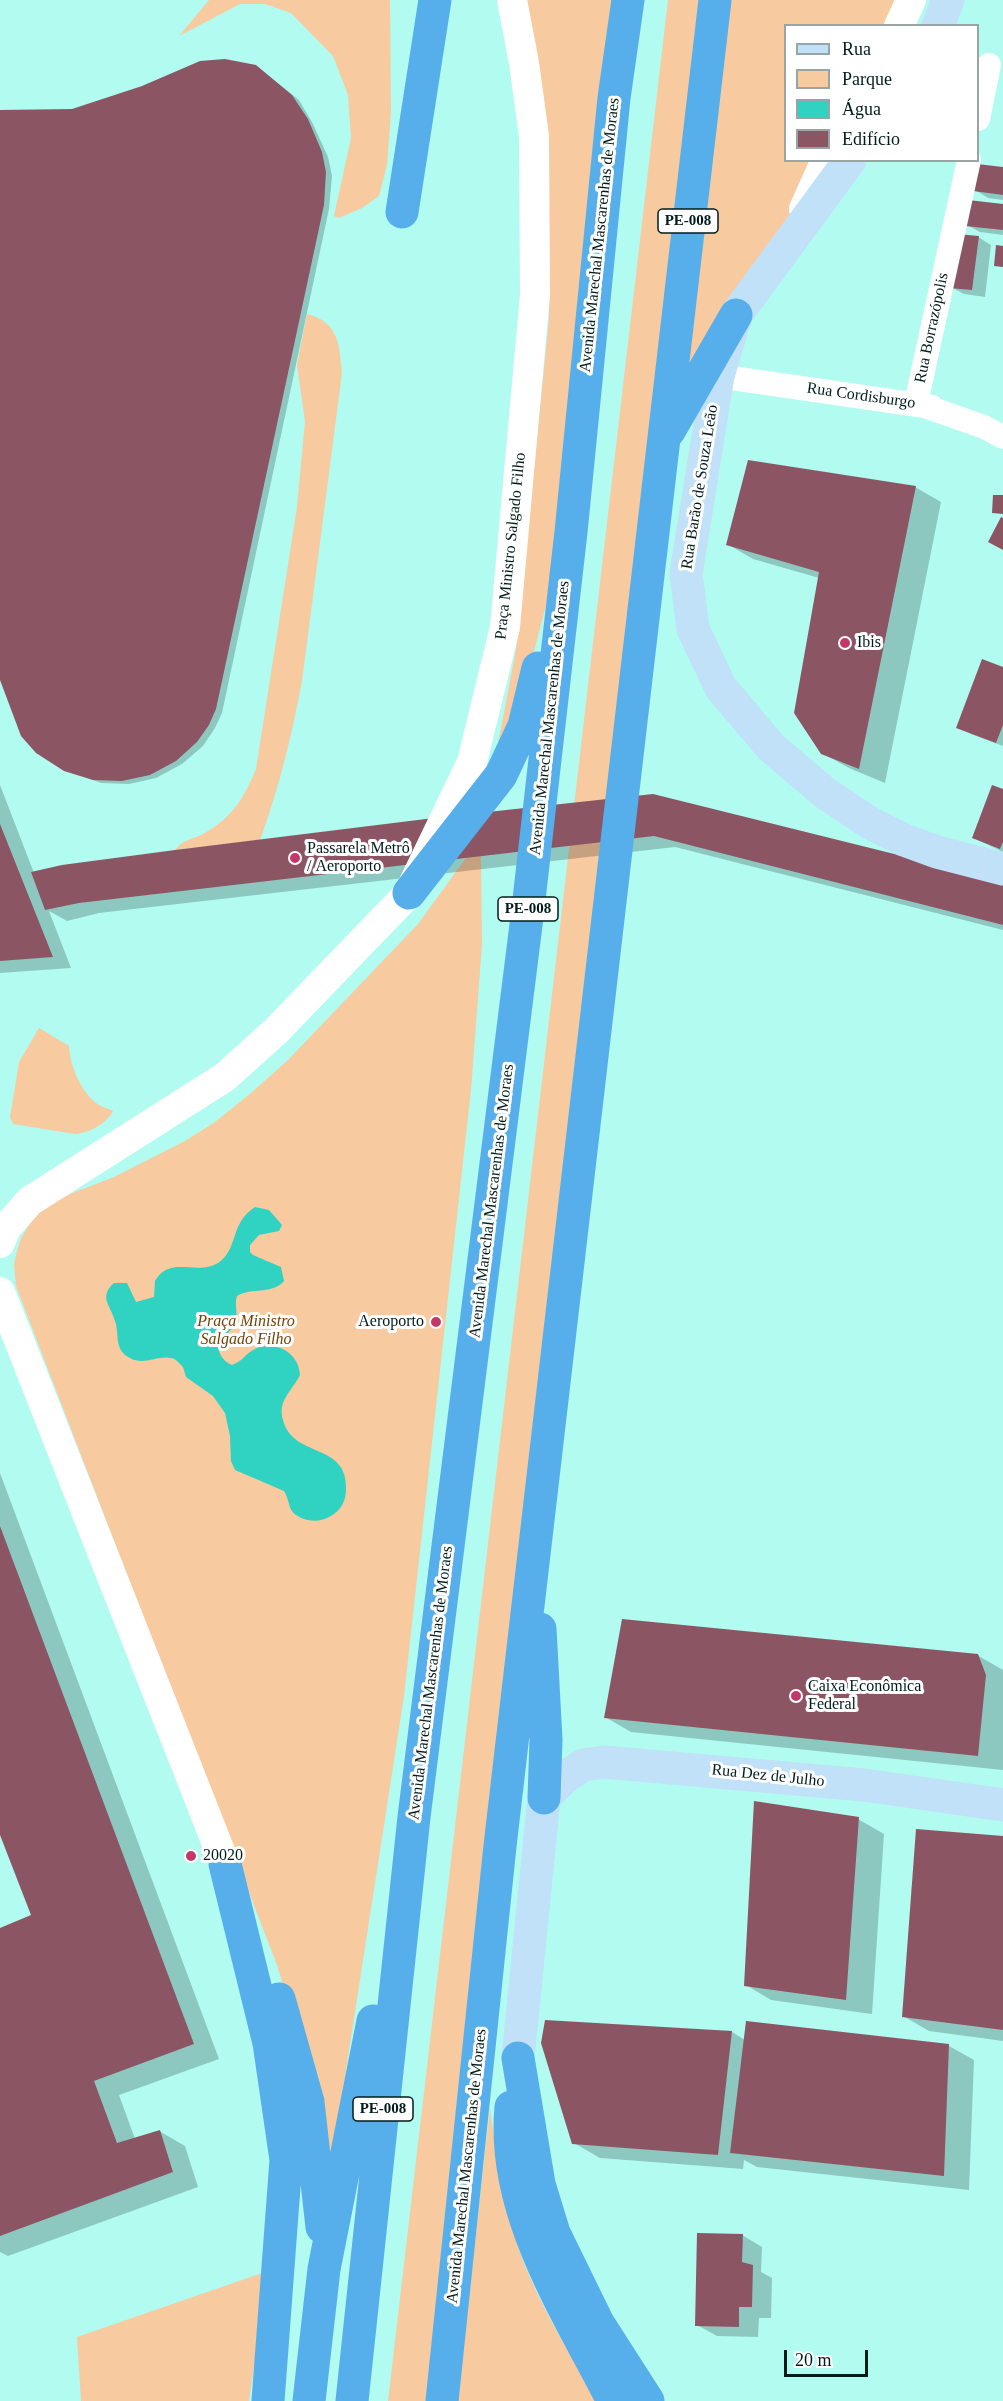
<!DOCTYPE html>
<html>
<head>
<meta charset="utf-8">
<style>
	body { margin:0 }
	#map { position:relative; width:1003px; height:2401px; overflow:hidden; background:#b1fbf0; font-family:Georgia,serif }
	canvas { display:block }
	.legend { position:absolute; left:784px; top:24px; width:195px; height:138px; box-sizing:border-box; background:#fff; border:2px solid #99a5a3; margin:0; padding:8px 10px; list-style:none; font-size:18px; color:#001d1a }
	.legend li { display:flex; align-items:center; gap:12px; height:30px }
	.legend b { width:30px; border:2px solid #99a5a3 }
	.scale { position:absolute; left:784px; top:2350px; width:84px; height:27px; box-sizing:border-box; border:3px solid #001d1a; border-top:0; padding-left:8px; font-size:18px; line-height:21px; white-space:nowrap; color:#001d1a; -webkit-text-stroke:4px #fff; paint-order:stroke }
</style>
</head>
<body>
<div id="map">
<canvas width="1003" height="2401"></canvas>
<ul class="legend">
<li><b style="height:8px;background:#c0e1f8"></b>Rua</li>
<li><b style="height:16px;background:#f8caa0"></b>Parque</li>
<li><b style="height:16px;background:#30d3c1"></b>Água</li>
<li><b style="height:16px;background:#8c5563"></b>Edifício</li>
</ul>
<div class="scale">20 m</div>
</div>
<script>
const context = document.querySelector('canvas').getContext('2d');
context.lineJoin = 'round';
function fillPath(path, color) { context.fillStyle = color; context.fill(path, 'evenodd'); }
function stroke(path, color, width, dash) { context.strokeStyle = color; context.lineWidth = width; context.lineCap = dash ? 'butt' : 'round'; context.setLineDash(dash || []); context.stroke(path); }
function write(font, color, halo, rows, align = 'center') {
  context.font = font + ' Georgia,serif'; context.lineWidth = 6; context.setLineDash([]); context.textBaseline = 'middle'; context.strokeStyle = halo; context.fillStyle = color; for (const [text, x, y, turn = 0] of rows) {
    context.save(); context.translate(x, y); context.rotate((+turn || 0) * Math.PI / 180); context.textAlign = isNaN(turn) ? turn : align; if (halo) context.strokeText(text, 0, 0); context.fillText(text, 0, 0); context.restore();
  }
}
fillPath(new Path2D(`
	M209 0H390L391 112 387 165 379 196 362 208 339 218 334 216 351 138 348 95 333 56 291 13 265 4H240L179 36Z
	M521 0H619L565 534 529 670 490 785 516 650 549 318V170Z
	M668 0H699L426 2401H388Z
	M722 0H904L891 25 786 26V160L823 161 670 423Z
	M307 314C339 322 339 344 342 373L302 681C292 735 279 788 260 840L175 850C182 840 193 839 203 834 231 819 245 797 256 769L297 507 305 421 297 365Z
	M471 851 481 855 482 945 471 1090 404 1696 346 2070 331 2181 293 2018 277 1965 16 1286 14 1264 17 1251 21 1238 34 1217 52 1201 114 1177 185 1141 215 1122 251 1093 288 1060 418 924Z
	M39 1028 69 1046C70 1065 80 1090 96 1103 101 1107 108 1108 113 1111 106 1124 89 1133 75 1134L13 1124 10 1117 19 1062Z
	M490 2109C498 2165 506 2223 529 2275 547 2318 574 2359 596 2401H457Z
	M268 2271 249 2401H81L77 2337Z`), '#f8caa0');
fillPath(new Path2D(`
	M255 1207 269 1210 282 1225 279 1231 259 1235 250 1245V1252L253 1255 281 1267 284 1281C272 1295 252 1287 237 1296 234 1305 238 1311 236 1319 234 1330 225 1334 220 1342 215 1351 224 1362 232 1365 242 1362 246 1353 255 1349 276 1340 299 1353 300 1375 292 1391 277 1401 283 1420 293 1459 348 1442 346 1489 346 1501 341 1510 331 1516 323 1521 313 1522 304 1519 286 1512 292 1505 284 1491L235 1470 231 1461 230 1436 225 1413 213 1396 186 1377 183 1367 176 1360C162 1352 145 1367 130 1358 113 1349 120 1335 115 1321 111 1306 98 1297 114 1283H127L136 1302 154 1297 155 1281C170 1255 196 1276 218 1263 239 1249 229 1224 255 1207Z`), '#30d3c1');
fillPath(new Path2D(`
	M256 66 299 100 313 124 328 157 332 176 329 209 222 713 215 728 203 746 182 764 156 778 129 784 101 783 65 770 0 677V111H72Z
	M1003 169V200L988 198 975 190Z
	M1003 206V235L980 232 967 225Z
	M978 237 991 245 985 297 964 294 951 287Z
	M915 487 941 502 885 783 849 768 822 753 819 578 753 559 727 544Z
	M1003 669V746L971 734 958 727Z
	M0 785 34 873 653 795 1003 883V930L675 847 99 913 67 921 49 911 71 968 0 973Z
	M1003 791V852L974 838Z
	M0 1473 219 2059 119 2095 135 2139 159 2131 185 2146 198 2187 8 2256 0 2252V1929L33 1916 0 1831Z
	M977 1655 1003 1670V1770L631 1732 605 1717Z
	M858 1819 884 1834 872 2014 771 2000 746 1985Z
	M1003 1838V2041L929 2031 903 2016Z
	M732 2032 745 2040 949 2046 974 2060 969 2190 757 2167 744 2160 743 2169 600 2158 574 2143Z
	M742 2235 762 2247 761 2272 772 2278 771 2318H759L758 2337 717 2336 697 2325Z`), '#0003');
fillPath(new Path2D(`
	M225 59 256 65 292 95 308 119 322 152 326 172 324 205 216 709 209 725 197 742 176 761 150 775 122 781 93 780 64 771 36 753 21 736 0 680V110L72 109 142 86 200 61Z
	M977 164 1003 167V195L973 191Z
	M968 200 1003 204V230L965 226Z
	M956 234 979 236 972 290 949 288Z
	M996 245 1003 246V267L994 266Z
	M748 460 916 486 859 769 821 754 794 713 819 572 726 545Z
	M993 495H1003V514L992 513Z
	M1001 517 1003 518V550L988 542Z
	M982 659 1003 667V725L996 743 956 728Z
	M992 785 1003 789V842L1000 849 972 838Z
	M653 794 1003 881V925L654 836 79 903 45 910 31 872 62 865 175 850 442 817Z
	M0 824 53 957 0 961Z
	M0 1526 194 2044 94 2081 117 2143 160 2130 173 2172 0 2236V1928L31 1915 0 1835Z
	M622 1619 978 1654 986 1675 978 1756 604 1718Z
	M754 1801 859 1817 846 2000 744 1986Z
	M916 1829 1003 1836V2030L902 2017Z
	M545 2020 732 2031 718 2155 572 2144 541 2043Z
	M746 2021 949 2044 944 2176 730 2153Z
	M697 2233 743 2234 742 2262 753 2265 752 2307H739V2327L695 2326Z`), '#8c5563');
stroke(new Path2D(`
	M978 119 989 65
	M969 160 916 403 984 427 1003 437
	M718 376 932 407`), '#fff', 24);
stroke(new Path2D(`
	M899 26 911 0
	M804 209 826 160
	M0 1243 6 1228 30 1201 225 1077 276 1031 409 893 472 762 505 627 535 295 534 136 524 63 512 0
	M0 1292 225 1864`), '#fff', 30);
stroke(new Path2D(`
	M938 26 948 0
	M850 160 736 315 718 376 686 573 693 629 721 688 771 747 825 793 870 823 904 840 937 852 1003 869
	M518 2058 544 1798 564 1778 583 1765 604 1762 864 1785 1003 1805`), '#c0e1f8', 33);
stroke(new Path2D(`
	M402 212 435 0
	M669 431 736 315
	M409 893 501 775 524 726 538 668
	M540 1629 546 1740 544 1798
	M225 1864 269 2043 286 2160 268 2401
	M279 1999 308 2102 322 2227
	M518 2058 539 2184 554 2233 598 2323 648 2401
	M511 2107C501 2212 567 2311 613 2401
	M309 2401 324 2269 373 2021
	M352 2401 414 1817 527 917 571 532 614 98 628 0
	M442 2401 500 1846 715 0`), '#56afeb', 33);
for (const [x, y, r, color] of [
	[845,643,6,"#c43869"],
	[295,858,6,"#c43869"],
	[436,1322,6,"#c43869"],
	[796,1696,6,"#c43869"],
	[191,1856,6,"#c43869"]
]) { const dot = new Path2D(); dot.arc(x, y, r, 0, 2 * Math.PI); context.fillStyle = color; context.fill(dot); stroke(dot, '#fff', 2); }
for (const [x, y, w] of [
	[688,221,60],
	[528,909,60],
	[383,2109,60]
]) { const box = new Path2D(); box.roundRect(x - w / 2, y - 12, w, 24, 4.5); context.fillStyle = '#fff'; context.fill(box); stroke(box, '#001d1a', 1.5); }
write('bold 15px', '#001d1a', null, [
	["PE-008",688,221],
	["PE-008",528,909],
	["PE-008",383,2109]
]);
write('16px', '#001d1a', '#fff', [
	["Avenida Marechal Mascarenhas de Moraes",600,235,-84],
	["Rua Borrazópolis",932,328,-78],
	["Rua Cordisburgo",861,396,8],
	["Rua Barão de Souza Leão",700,487,-81],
	["Praça Ministro Salgado Filho",511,546,-84],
	["Avenida Marechal Mascarenhas de Moraes",550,718,-84],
	["Avenida Marechal Mascarenhas de Moraes",492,1201,-83],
	["Avenida Marechal Mascarenhas de Moraes",431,1683,-83],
	["Rua Dez de Julho",768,1776,6],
	["Avenida Marechal Mascarenhas de Moraes",467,2166,-84]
]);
write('16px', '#001d1a', '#fff', [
	["Ibis",857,643],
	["Passarela Metrô",307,849],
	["/ Aeroporto",307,867],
	["Aeroporto",424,1322,"right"],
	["Caixa Econômica",808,1687],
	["Federal",808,1705],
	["20020",203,1856]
], 'left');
write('italic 16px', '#754305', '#fff', [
	["Praça Ministro",246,1322],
	["Salgado Filho",246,1340]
]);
</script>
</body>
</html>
